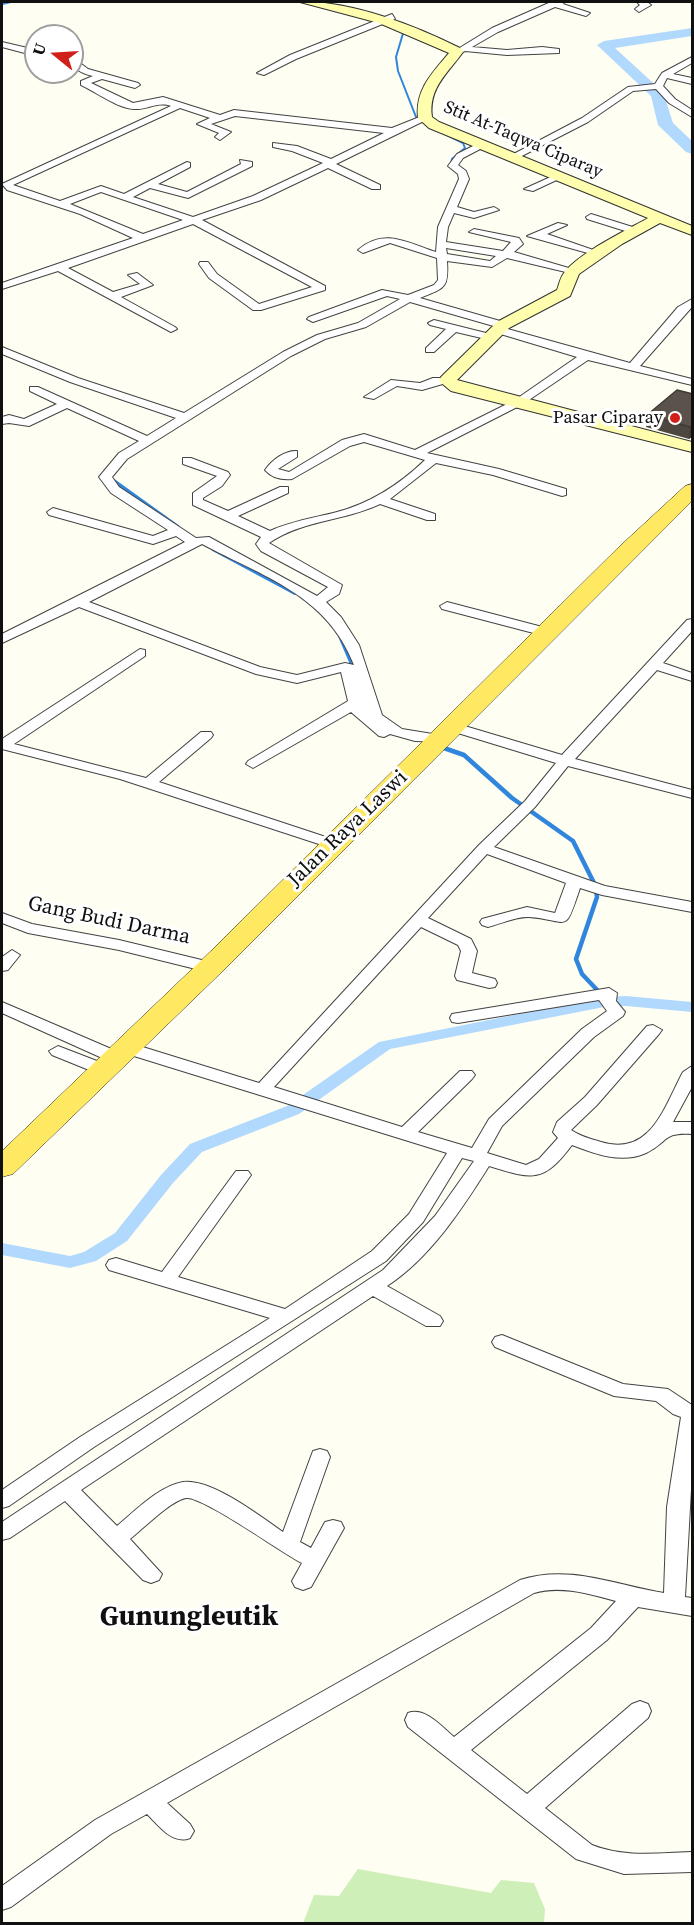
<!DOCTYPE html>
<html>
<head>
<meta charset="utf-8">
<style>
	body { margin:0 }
	#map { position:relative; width:694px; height:1925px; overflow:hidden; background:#fffef3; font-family:"Source Serif 4",serif }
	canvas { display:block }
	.frame { position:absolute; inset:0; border:3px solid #101010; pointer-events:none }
	.north { position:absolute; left:24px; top:24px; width:60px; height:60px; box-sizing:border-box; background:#fff; border:2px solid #9f9f9f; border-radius:50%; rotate:288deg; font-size:16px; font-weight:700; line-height:24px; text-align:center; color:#101010 }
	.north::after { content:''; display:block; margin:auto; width:21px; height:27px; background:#d12017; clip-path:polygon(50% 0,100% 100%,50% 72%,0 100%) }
</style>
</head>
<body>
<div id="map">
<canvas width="694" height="1925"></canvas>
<div class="frame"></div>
<div class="north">U</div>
</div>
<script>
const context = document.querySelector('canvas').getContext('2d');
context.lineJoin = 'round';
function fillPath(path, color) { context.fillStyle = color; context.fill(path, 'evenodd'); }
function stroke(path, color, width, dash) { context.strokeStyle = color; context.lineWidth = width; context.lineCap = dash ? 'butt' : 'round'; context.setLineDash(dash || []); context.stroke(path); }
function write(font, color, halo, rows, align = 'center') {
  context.font = font + ' "Source Serif 4",serif'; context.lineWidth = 6; context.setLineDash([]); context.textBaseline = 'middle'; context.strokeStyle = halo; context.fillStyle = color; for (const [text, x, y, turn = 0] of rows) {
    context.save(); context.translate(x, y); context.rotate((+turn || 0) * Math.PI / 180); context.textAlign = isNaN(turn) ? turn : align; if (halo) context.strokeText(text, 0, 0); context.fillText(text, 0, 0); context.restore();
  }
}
fillPath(new Path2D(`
	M358 1869 491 1893 501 1880 534 1883 545 1909 544 1923H303L314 1895 339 1896Z`), '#ceefb7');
stroke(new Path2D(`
	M2 4 11 2
	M404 30 396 57 398 71 416 117 431 127
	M441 132 463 143 465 148 452 159 451 164`), '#2f86dc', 2);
stroke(new Path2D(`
	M114 481 178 527
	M213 549 295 593
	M340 636 354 669`), '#2f86dc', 4);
stroke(new Path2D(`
	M441 747 464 755 512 798 573 841 595 885 597 897 576 959 582 974 600 993`), '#2f86dc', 4.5);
fillPath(new Path2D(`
	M626 996 692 1002V1012L626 1006 604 1007 390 1049 299 1114 202 1152 173 1183 127 1241 96 1261 70 1268 2 1255V1243L70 1256 84 1252 115 1233 161 1175 190 1144 287 1106 379 1042 604 997Z`), '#b1d9fd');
fillPath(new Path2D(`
	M692 28V36L615 48 663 92 673 123 692 141V154L686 152 658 125 651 96 597 45 604 41Z`), '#b1d9fd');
const street = new Path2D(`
	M551 2H564L563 4 590 13 586 16 555 7 498 32 472 47 507 50 542 47 559 49V53L507 55 465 51 457 55 453 52 492 28Z
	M637 2H647L651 5 639 12 635 9 640 5Z
	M392 14 395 19 296 59 264 75 257 73 290 55Z
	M2 42 36 50V56L2 47Z
	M692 57V63L673 74 692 78V84L667 78 663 86 675 99 692 110V117L669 103 656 89 633 91 588 122 514 160 506 158 582 118 628 87 655 84 662 73Z
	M76 60 88 69 138 83 140 85 135 88 102 79 91 83 133 103 163 97 220 115 234 110 392 128 422 116 430 118 336 164 380 185V189H372L328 168 261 200 202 220 325 286V290L261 310H253L209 278 199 264 200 262H208L217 274 259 304 312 287 193 224 68 268 113 292 140 284 128 275 137 273 153 285 121 297 175 327 177 329 171 332 58 271 2 289V283L133 238 80 214 7 190 2 184 171 106C158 101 147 110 134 109 117 108 96 92 81 85V81L93 76C84 74 76 71 72 62ZM180 108 210 118 197 124 219 133 215 137 220 140 231 132 211 124 235 116 384 133 331 159 297 146 273 143V147L292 151 323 163 253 196 193 217 133 197 150 188 188 198 252 166V162L240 160 241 164 187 192 158 184 190 167V163L187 162 124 194 101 186 60 201 13 185ZM101 192 183 220 143 234 70 204Z
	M481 142 484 143V147L463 158 458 165 466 171 469 179 457 207 474 212 494 207 499 210 474 218 454 213 448 227 446 242 503 251 511 242 469 232 474 229 519 238 523 244 514 252 579 271 574 274 507 258 492 267 447 261C449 289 444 288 420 298L507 323 509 325 504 328 630 363 678 307 692 299V307L640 366 692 379V385L588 360 523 404 427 453 499 469 566 489V495L562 496 493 475 436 463 390 499 435 514V520H427L380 504C345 521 302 520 269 543L342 585 339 594 326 602 341 617 359 645 382 715 402 729 445 736 447 739 445 742 415 741 390 734 384 737 379 736 351 712 253 768 246 764 248 761 348 701 341 672 297 683 256 674 79 607 2 643V634L185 542 176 536 153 544 49 515 47 512 53 508 153 536 168 530 111 493 99 477 119 453 139 441 67 408 29 426 9 423 2 424V417L9 415 24 419 57 404 30 391V387H38L147 436 176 418 70 382 2 354V347L78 378 184 413 283 352 317 335 358 323 400 299 387 296 313 322 307 319 309 317 382 290 408 295 434 285 438 280 437 258 390 243 363 253 358 250C384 227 408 243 436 252L438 227 459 179 458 174 448 166 457 154ZM446 248 496 256 490 261 447 254ZM410 302 497 327 492 330 494 332 577 357 515 400 415 450 364 434 342 440 289 472 278 469 297 457V451C285 450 272 460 265 470 272 478 282 480 292 479L350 446 364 442 425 460C400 484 371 503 337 512 314 518 291 521 270 531L238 516 288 493V487H280L228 511 203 500V498L222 486 230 475 228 472 191 458H183V464L217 476 193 493V505L261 537 256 544 261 551 328 587 317 596 209 537 196 538 119 487 112 477 127 459 291 356 325 339 366 327ZM202 544C264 577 327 595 354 665L345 663 297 675 260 667 89 602Z
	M555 175 563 177 533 191 524 189Z
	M591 214 639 229 640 231 635 234 587 219 586 217Z
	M558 223 567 225 547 234 602 253V257L527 236Z
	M434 320 494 335 496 337 490 340 456 332 434 352H426V348L446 329 430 325 428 323Z
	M433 378H447L453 381 422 390 397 386 374 399 364 397 391 380 420 383Z
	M447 602 550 629 552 632 545 636 442 609 440 606Z
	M692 619V631L663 663 692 673V681L657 670 575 759 692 790V798L568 766 535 807 494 847 605 886 692 902V912L602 895 580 888C564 936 570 920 529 917 517 916 500 924 488 927L482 925 480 922 482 919 527 907 555 913 566 883 487 854 428 918 471 939 477 951 472 973 495 979 497 983 495 987 489 988 457 980 455 976 461 951 458 945 421 927 274 1087 402 1127 460 1071H472L475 1075 472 1079 418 1132 472 1148 489 1119 582 1029 607 1011 599 1000 458 1023 452 1022 450 1018 452 1014 609 988 617 993 616 1001 625 1012 623 1016 594 1037 502 1126 487 1153 526 1165 539 1159 558 1138 553 1132 557 1122 585 1097 647 1026 653 1025 662 1030 659 1034 597 1105 571 1130C580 1136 591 1139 601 1142 651 1157 664 1107 683 1072L692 1066V1087L673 1122H692V1134C662 1132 669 1142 646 1153 622 1164 595 1154 572 1145 543 1184 532 1179 489 1166 462 1209 430 1258 387 1286L440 1316 443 1321 440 1326H426L373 1296 81 1490 117 1526C135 1511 159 1486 183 1482 211 1478 260 1516 283 1532L313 1451 320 1449 327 1451 330 1457 300 1542 311 1548 325 1522 333 1520 341 1522 344 1528 311 1587 303 1590 295 1587 292 1581 302 1563C282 1553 201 1495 186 1498 170 1501 143 1529 130 1539L162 1574 159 1580 151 1583 143 1580 65 1501 10 1538 2 1540V1522L383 1270 435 1216 474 1161 462 1158 423 1222 386 1261 94 1447 9 1506 2 1508V1490L80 1437 270 1318 109 1270 106 1265 109 1260 116 1258 162 1272 236 1171H248L251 1175 178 1277 285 1309 372 1251 409 1214 447 1153 121 1052 118 1048 121 1044H133L259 1083 479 845 525 801 556 763 448 730 446 727 448 724H458L562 755 687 620Z
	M140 649 145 650V656L14 744 146 778 201 732H211L213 735 211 738 159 782 338 841 341 844 338 847H328L120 779 2 749V739Z
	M2 913 32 924 119 940 214 963 216 967 208 972 119 950 28 933 2 923Z
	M12 950 20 955 8 970 2 971V957Z
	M2 1002 123 1054 126 1058 117 1063 111 1062 2 1013Z
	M58 1046 110 1066 113 1070 104 1076 52 1055 49 1051Z
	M502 1335 623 1384 668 1389 692 1405V1472L685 1597 692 1598V1616L638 1607 607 1640 471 1750 527 1794 632 1704 640 1701 648 1704 651 1711 648 1718 545 1808 592 1845C625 1858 658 1853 692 1852V1872L624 1874 576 1859 408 1727 405 1720 408 1713C425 1707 441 1726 454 1737L591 1628 616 1601C589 1594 561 1585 534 1593L167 1803 190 1824 194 1831 190 1838C173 1845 159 1826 147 1814L111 1834 11 1907 2 1910V1886L95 1820 520 1580C569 1564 615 1585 664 1593L667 1507 681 1417 673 1414 656 1401 614 1396 495 1347 492 1342 495 1337Z`);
const secondary = new Path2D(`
	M300 2C350 0 417 26 462 49L463 52C448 73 428 88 432 117L439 122 692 226V235L660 223 622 244 579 274 570 296 509 328 457 380 692 442V452L451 391 439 381 441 377 497 322 557 290C559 285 560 278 564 273 577 254 627 230 648 218L429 128 418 118C415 90 432 73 449 53L379 23Z`);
const primary = new Path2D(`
	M692 484V501L231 963 13 1174 2 1177V1151L211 951 619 547 685 486Z`);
stroke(street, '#434343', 2);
stroke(secondary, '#323232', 2);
stroke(primary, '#212121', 1);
fillPath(street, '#fff');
fillPath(secondary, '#fffeae');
fillPath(primary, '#ffe963');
fillPath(new Path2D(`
	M693 394V436L689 439 646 427 647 415Z`), '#4d4740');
fillPath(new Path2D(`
	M693 425V436L689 439 690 427Z`), '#3f3934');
const building = new Path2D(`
	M677 390 693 394V425L690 427 647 415Z`);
fillPath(building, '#5a524b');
stroke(building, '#3f3934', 1.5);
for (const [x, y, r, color] of [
	[675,418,6,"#d12017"]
]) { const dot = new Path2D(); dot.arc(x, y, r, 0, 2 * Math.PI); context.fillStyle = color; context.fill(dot); stroke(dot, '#fff', 2); }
write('18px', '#101010', '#fff', [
	["Stit At-Taqwa Ciparay",523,140,23]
]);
write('18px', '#101010', '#fff', [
	["Pasar Ciparay",663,418]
], 'right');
write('21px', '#101010', '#fff', [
	["Jalan Raya Laswi",348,829,-44],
	["Gang Budi Darma",109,921,12]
]);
write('bold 28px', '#101010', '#fff', [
	["Gunungleutik",189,1618]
]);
</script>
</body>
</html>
